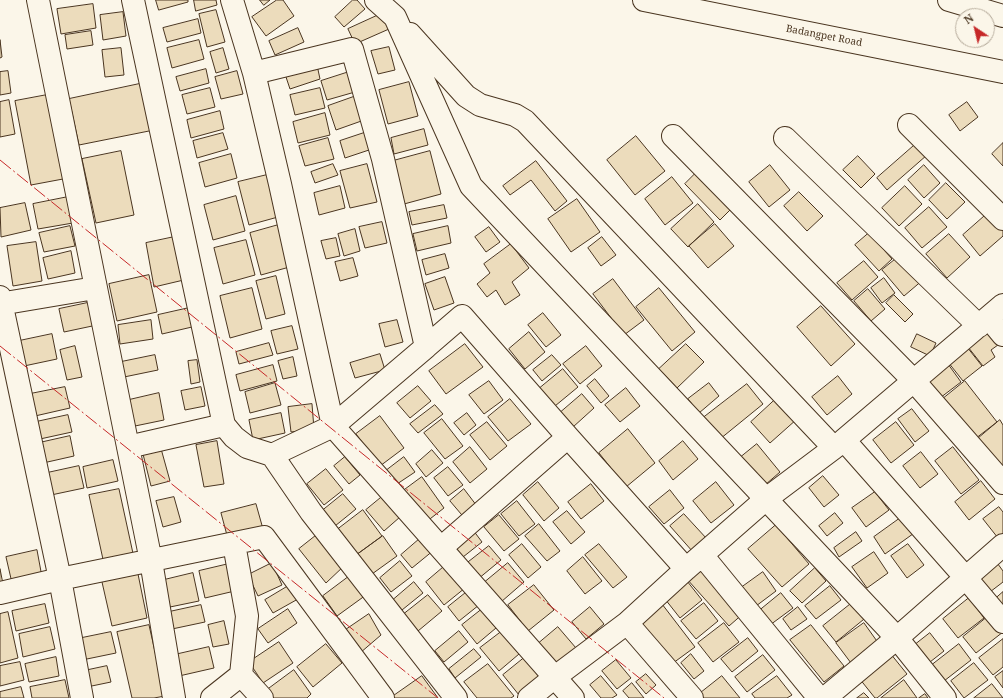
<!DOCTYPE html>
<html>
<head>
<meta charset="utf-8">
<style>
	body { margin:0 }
	#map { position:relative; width:1003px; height:698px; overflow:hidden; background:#fbf6e9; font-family:"Noto Serif",serif }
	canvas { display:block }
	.north { position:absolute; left:955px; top:8px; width:40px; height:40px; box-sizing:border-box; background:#fbf6e9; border:1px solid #b4a999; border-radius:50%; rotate:325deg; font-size:11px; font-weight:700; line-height:16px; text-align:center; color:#4a3520 }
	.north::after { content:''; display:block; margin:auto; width:14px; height:18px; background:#c62828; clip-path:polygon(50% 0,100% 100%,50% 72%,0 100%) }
</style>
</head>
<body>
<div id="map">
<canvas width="1003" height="698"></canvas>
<div class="north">N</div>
</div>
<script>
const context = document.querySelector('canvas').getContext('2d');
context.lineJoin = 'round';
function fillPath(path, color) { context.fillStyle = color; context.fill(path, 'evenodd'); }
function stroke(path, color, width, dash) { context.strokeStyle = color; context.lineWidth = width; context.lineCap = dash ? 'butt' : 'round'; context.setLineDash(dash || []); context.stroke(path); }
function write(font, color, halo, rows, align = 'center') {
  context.font = font + ' "Noto Serif",serif'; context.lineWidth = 3; context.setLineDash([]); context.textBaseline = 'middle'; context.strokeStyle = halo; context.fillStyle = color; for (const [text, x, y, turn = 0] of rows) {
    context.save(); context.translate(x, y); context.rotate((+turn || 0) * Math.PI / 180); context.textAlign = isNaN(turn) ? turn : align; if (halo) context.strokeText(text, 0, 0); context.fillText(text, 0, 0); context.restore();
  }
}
const building = new Path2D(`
	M156 0H188V2L159 10Z
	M194 0H216L217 5 196 11Z
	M260 0H270L264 5Z
	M277 0H283L294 16 266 36 252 17Z
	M353 0H357L365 9 344 27 335 17Z
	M93 4 96 28 61 34 57 9Z
	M216 10 225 42 207 47 199 14Z
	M123 12 126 36 103 40 100 15Z
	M383 13 389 29 355 44 348 29Z
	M198 19 201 33 167 42 163 28Z
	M298 28 304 42 275 55 269 41Z
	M91 31 93 45 67 49 65 35Z
	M0 40 2 57 0 58Z
	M199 40 204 59 172 68 167 48Z
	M389 47 395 70 378 74 371 51Z
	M121 48 124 75 105 77 102 50Z
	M223 48 229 69 216 73 210 52Z
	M317 65 320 79 290 89 285 74Z
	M206 69 209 83 180 91 176 77Z
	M8 71 11 93 0 95V72Z
	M237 71 243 94 221 99 215 77Z
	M349 72 355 92 327 100 321 81Z
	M409 82 418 116 388 124 379 90Z
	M144 83 154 130 79 145 69 99Z
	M210 88 215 107 187 114 182 95Z
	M320 88 325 108 295 115 290 95Z
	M47 95 63 179 31 185 15 101Z
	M359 95 367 119 336 130 328 106Z
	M9 100 15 134 0 137V102Z
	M967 102 978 117 960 131 949 115Z
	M220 111 224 129 191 138 187 120Z
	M325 113 330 135 298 143 293 122Z
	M424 129 428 145 394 154 391 138Z
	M367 132 372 149 345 158 340 141Z
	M223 133 228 149 197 158 193 141Z
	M636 136 665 171 635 195 607 160Z
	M328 138 334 159 305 166 299 146Z
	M917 143 927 155 887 190 877 178Z
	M1003 143V166L992 154Z
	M121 151 134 215 96 223 82 159Z
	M430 151 441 194 404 204 393 161Z
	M231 154 237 178 205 187 199 163Z
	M858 156 875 174 861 188 843 170Z
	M536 161 567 201 555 211 531 180 510 195 503 186Z
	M333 164 338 175 315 183 311 172Z
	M367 164 377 202 350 208 340 171Z
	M770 165 790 190 769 207 749 182Z
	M924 165 940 183 924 198 908 180Z
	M696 173 732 208 720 220 685 184Z
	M267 175 278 217 249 225 238 182Z
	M672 177 693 203 665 225 645 199Z
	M946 183 965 202 947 219 929 200Z
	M340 186 345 208 319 215 314 193Z
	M905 186 922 204 899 226 882 208Z
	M799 192 823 216 807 231 784 206Z
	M236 196 245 231 213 240 204 205Z
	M68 197 73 223 38 229 33 204Z
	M577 199 600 232 571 252 548 219Z
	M25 203 31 230 1 237 0 208Z
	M698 204 714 222 688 247 671 229Z
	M444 205 447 218 412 225 409 212Z
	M929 207 947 227 922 248 905 228Z
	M988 213 1003 230V236L980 256 963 235Z
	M382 222 387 243 365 248 359 227Z
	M282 224 293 266 261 275 250 233Z
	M715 224 734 246 708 268 689 246Z
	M70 226 75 246 44 252 39 233Z
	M448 226 451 243 417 251 413 234Z
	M489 227 500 242 486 252 475 237Z
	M355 229 360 251 344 256 338 234Z
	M869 233 892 259 879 271 855 245Z
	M949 234 970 257 947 278 926 254Z
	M179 236 188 279 154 287 146 243Z
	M602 237 616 255 601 266 588 248Z
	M336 238 340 256 326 259 321 241Z
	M246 240 255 275 223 284 214 248Z
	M36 242 42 281 13 286 7 246Z
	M511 244 529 268 512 282 520 295 505 305 496 290 487 297 477 284 490 273 484 264Z
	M71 251 75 273 48 279 43 258Z
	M445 254 449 268 426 275 422 260Z
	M902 254 924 279 904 296 882 270Z
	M353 258 358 276 340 281 335 262Z
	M864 261 878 277 852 300 837 283Z
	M149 275 157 312 117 321 109 284Z
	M276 276 285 314 266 319 256 281Z
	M445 277 454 303 434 310 425 284Z
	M884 278 895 293 882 303 871 288Z
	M613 279 644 320 624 335 593 294Z
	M252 288 262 329 230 338 220 296Z
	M659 288 695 332 672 351 636 307Z
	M868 289 885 309 871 321 854 301Z
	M894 295 913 314 905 322 886 303Z
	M92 302 97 325 64 332 59 309Z
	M821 306 855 344 831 366 797 327Z
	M189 308 192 327 162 334 158 315Z
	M543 313 561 335 546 347 528 325Z
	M151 320 153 339 120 344 118 325Z
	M397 320 403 342 385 347 379 324Z
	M292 326 298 349 277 354 271 331Z
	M992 328 1002 342 991 350 995 357 983 366 968 347Z
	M529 332 545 352 525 369 509 349Z
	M52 334 57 359 24 366 19 341Z
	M917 334 936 343 930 356 911 347Z
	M269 343 273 355 239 364 236 352Z
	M465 344 483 367 446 394 429 371Z
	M686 344 704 362 677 388 659 369Z
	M75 346 82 377 67 380 60 350Z
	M586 346 602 366 580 384 563 364Z
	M967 347 982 366 963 381 948 362Z
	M380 354 385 370 355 378 350 363Z
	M155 355 158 370 124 377 121 362Z
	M552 355 561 365 542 381 533 370Z
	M293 357 297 376 283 379 278 361Z
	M197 360 200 382 191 384 188 361Z
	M948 364 961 382 936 401 922 384Z
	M273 365 277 381 240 391 236 375Z
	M563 369 578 387 555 406 540 388Z
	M838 376 852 394 827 415 812 397Z
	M595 379 609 396 601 403 587 386Z
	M489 381 503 400 484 414 469 395Z
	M965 381 997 422 971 442 939 402Z
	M275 383 281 405 250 413 245 392Z
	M709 383 719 396 699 413 688 399Z
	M747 384 763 404 720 439 703 418Z
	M418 386 431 401 410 418 397 403Z
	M65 387 70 408 35 416 30 394Z
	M201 387 205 406 185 410 181 391Z
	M626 388 640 406 620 422 605 405Z
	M159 393 164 420 135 426 129 400Z
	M582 394 594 408 573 427 561 412Z
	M777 398 797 419 770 443 751 422Z
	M510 399 531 424 508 441 488 417Z
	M312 404 314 429 291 432 288 407Z
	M435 405 443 414 418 433 410 424Z
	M912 409 929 431 915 442 898 419Z
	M281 413 285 433 253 440 249 420Z
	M467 413 476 425 464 435 454 423Z
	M68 415 72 432 40 439 36 422Z
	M380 416 404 448 380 466 356 434Z
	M442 419 463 446 445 459 424 433Z
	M1000 420 1003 425V476L974 442Z
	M487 422 507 446 490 460 470 435Z
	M896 422 914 445 891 463 873 440Z
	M628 429 655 463 626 487 599 453Z
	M70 436 74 456 43 463 39 443Z
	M217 441 224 484 204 487 196 445Z
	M683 441 698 459 673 480 659 461Z
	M757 444 780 472 765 485 741 457Z
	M160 445 170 481 151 486 142 450Z
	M470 447 487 469 470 483 453 462Z
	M953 447 979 480 961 494 935 461Z
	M432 450 443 463 426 477 416 464Z
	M921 452 938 474 920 488 903 466Z
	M345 457 360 475 349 484 334 466Z
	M404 457 415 472 397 484 387 470Z
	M113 460 118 481 87 488 83 467Z
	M79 466 84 488 51 495 47 473Z
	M448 467 463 485 448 496 434 478Z
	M326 469 343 490 324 505 307 484Z
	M823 476 839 495 824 507 809 488Z
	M422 477 444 508 426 522 403 491Z
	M981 481 995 499 969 520 955 502Z
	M538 482 559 508 544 521 523 495Z
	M716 482 734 505 711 523 693 501Z
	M591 484 604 501 581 519 568 502Z
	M119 489 134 558 104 564 89 495Z
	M464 489 480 510 467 521 450 501Z
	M670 490 684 508 664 524 649 507Z
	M875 492 889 510 866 527 852 508Z
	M343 494 356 509 335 526 322 511Z
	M383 496 400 517 384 531 366 510Z
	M174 497 181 522 163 527 156 501Z
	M517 501 535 524 519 536 501 514Z
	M256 504 263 529 228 539 221 513Z
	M999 507 1003 512V534L998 538 983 519Z
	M363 510 382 536 352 558 333 533Z
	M567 511 585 532 571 544 553 522Z
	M835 513 843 523 827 536 819 526Z
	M684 514 707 539 693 552 670 526Z
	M906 514 917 531 885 554 874 537Z
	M499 515 519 539 504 551 484 527Z
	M539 524 560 551 547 561 525 536Z
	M776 525 809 564 782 587 748 549Z
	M470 526 482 542 463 557 451 542Z
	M856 532 862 541 839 557 834 548Z
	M318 534 345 565 326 583 299 549Z
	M383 536 397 556 372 574 358 554Z
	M423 536 434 550 412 568 401 555Z
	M522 544 541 567 528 578 509 555Z
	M599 544 627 577 613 588 585 555Z
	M908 544 924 565 907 578 891 556Z
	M489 546 501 560 478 579 466 564Z
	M37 550 42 577 12 583 6 557Z
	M874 552 888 573 867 588 852 567Z
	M583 557 602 581 585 594 567 571Z
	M995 560 1003 571V582L986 595 972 578Z
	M400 561 412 576 391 592 380 578Z
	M233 563 239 590 205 598 199 571Z
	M272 563 282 585 258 596 248 575Z
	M508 563 524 582 501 602 485 582Z
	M703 564 745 612 729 626 686 578Z
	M446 565 465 588 444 605 426 582Z
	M815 568 826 581 802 603 790 591Z
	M0 569 3 584 0 585Z
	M763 572 776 591 752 609 738 590Z
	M193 573 199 601 170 607 164 580Z
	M138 574 147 618 112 626 102 582Z
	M351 575 366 595 337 616 323 596Z
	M687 581 702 600 680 618 665 599Z
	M414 582 423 593 402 610 393 600Z
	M290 585 298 599 273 613 265 600Z
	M534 585 554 610 528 631 508 605Z
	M830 586 841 600 816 619 805 606Z
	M468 591 479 605 459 621 448 607Z
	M1003 592V612L994 600Z
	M781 593 793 608 770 625 759 611Z
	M428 595 442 611 418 631 404 614Z
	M969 598 984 618 958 638 943 619Z
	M857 599 869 615 836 642 823 626Z
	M704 603 718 621 696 639 681 621Z
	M45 604 49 623 16 631 12 611Z
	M662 604 695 647 669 666 637 624Z
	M201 605 205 622 172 629 169 612Z
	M590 607 604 624 586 639 572 622Z
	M798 607 807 619 791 630 783 619Z
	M288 609 297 623 268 643 258 629Z
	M481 610 496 628 477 644 462 625Z
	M8 612 18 658 0 663V614Z
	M369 614 381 635 360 653 344 631Z
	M991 614 1003 632 976 653 963 637Z
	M224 621 229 644 213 647 208 625Z
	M724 623 739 642 713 662 698 643Z
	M864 623 879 644 851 663 836 643Z
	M149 625 165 696 154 698H132L117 632Z
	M811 625 844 666 824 682 790 640Z
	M50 627 55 649 23 657 19 634Z
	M558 627 576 648 556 664 539 643Z
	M459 631 468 642 444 662 435 651Z
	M111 632 116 653 82 660 77 639Z
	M501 632 519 654 499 671 480 648Z
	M930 633 944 651 930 662 916 644Z
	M748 638 758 651 732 672 721 659Z
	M1003 639V667L993 675 979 658Z
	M279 642 293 663 263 683 249 662Z
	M326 644 342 663 313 687 297 667Z
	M959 644 971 660 944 681 932 665Z
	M209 647 214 668 179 676 174 655Z
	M474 649 481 657 455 678 449 669Z
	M890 653 907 674 877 698H875L859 678Z
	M691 654 704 671 694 679 681 663Z
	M763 655 775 670 747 692 735 677Z
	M56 657 59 676 29 682 25 664Z
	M524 658 540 678 519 695 503 675Z
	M616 660 631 678 617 689 602 671Z
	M20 662 24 680 0 686V666Z
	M974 663 988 680 964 698 951 681Z
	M488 664 514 696 511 698H477L464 682Z
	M107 666 111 682 82 688 79 672Z
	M294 670 311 694 307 698H273L267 690Z
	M1003 671V688L995 677Z
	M646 674 656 685 646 694 636 682Z
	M422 676 438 698H393L392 697Z
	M601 676 617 695 612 698H601L590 685Z
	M722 676 740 698H700L698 695Z
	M777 676 792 695 787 698H755L752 694Z
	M65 680 69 698H32L30 687Z
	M904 680 917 698H881Z
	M632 683 644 698H629L623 691Z
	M992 684 1003 698H974Z
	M21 687 24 698H0V692Z
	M864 693 869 698H857Z
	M925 694 928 698H919Z`);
fillPath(building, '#ecdcbc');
stroke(building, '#4a3520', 1);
const street = new Path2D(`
	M38 0 151 561 174 698
	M232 0 254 73 280 184 333 426 573 698
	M376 0 395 17 471 186 897 638 945 698
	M410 34 466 96 480 105 515 115 525 121 834 448 844 440 965 577 1003 622
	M254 73 352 49 383 159 426 347 462 316 568 437 686 569
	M909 125 1003 219
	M673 136 914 381 1003 483
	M785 138 979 326
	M0 297 60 579 82 698
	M0 304 95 288
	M989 318 1003 335
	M224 425 234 437 247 447 272 455 333 426 426 347
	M844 440 1003 305
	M128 447 224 425 133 0
	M272 455 311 512 456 698
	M441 548 568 437
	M702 555 819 698
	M0 593 60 579 264 537 383 698
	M627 623 692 698
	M241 675 262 698
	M212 698 241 675 247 616 234 544
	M529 698 555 677 627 623 686 569 766 499 834 448
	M825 698 897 638 1003 545`);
const secondary = new Path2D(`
	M644 0 1003 72
	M949 0 1003 16`);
stroke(street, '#4a3520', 24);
stroke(secondary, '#4a3520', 24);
stroke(street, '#fbf6e9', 22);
stroke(secondary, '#fbf6e9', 22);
stroke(new Path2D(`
	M0 160 664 698
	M0 346 438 698`), '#c62828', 1, [14, 3, 2, 3]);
write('10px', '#4a3520', '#fbf6e9', [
	["Badangpet Road",824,36,11]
]);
</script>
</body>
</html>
